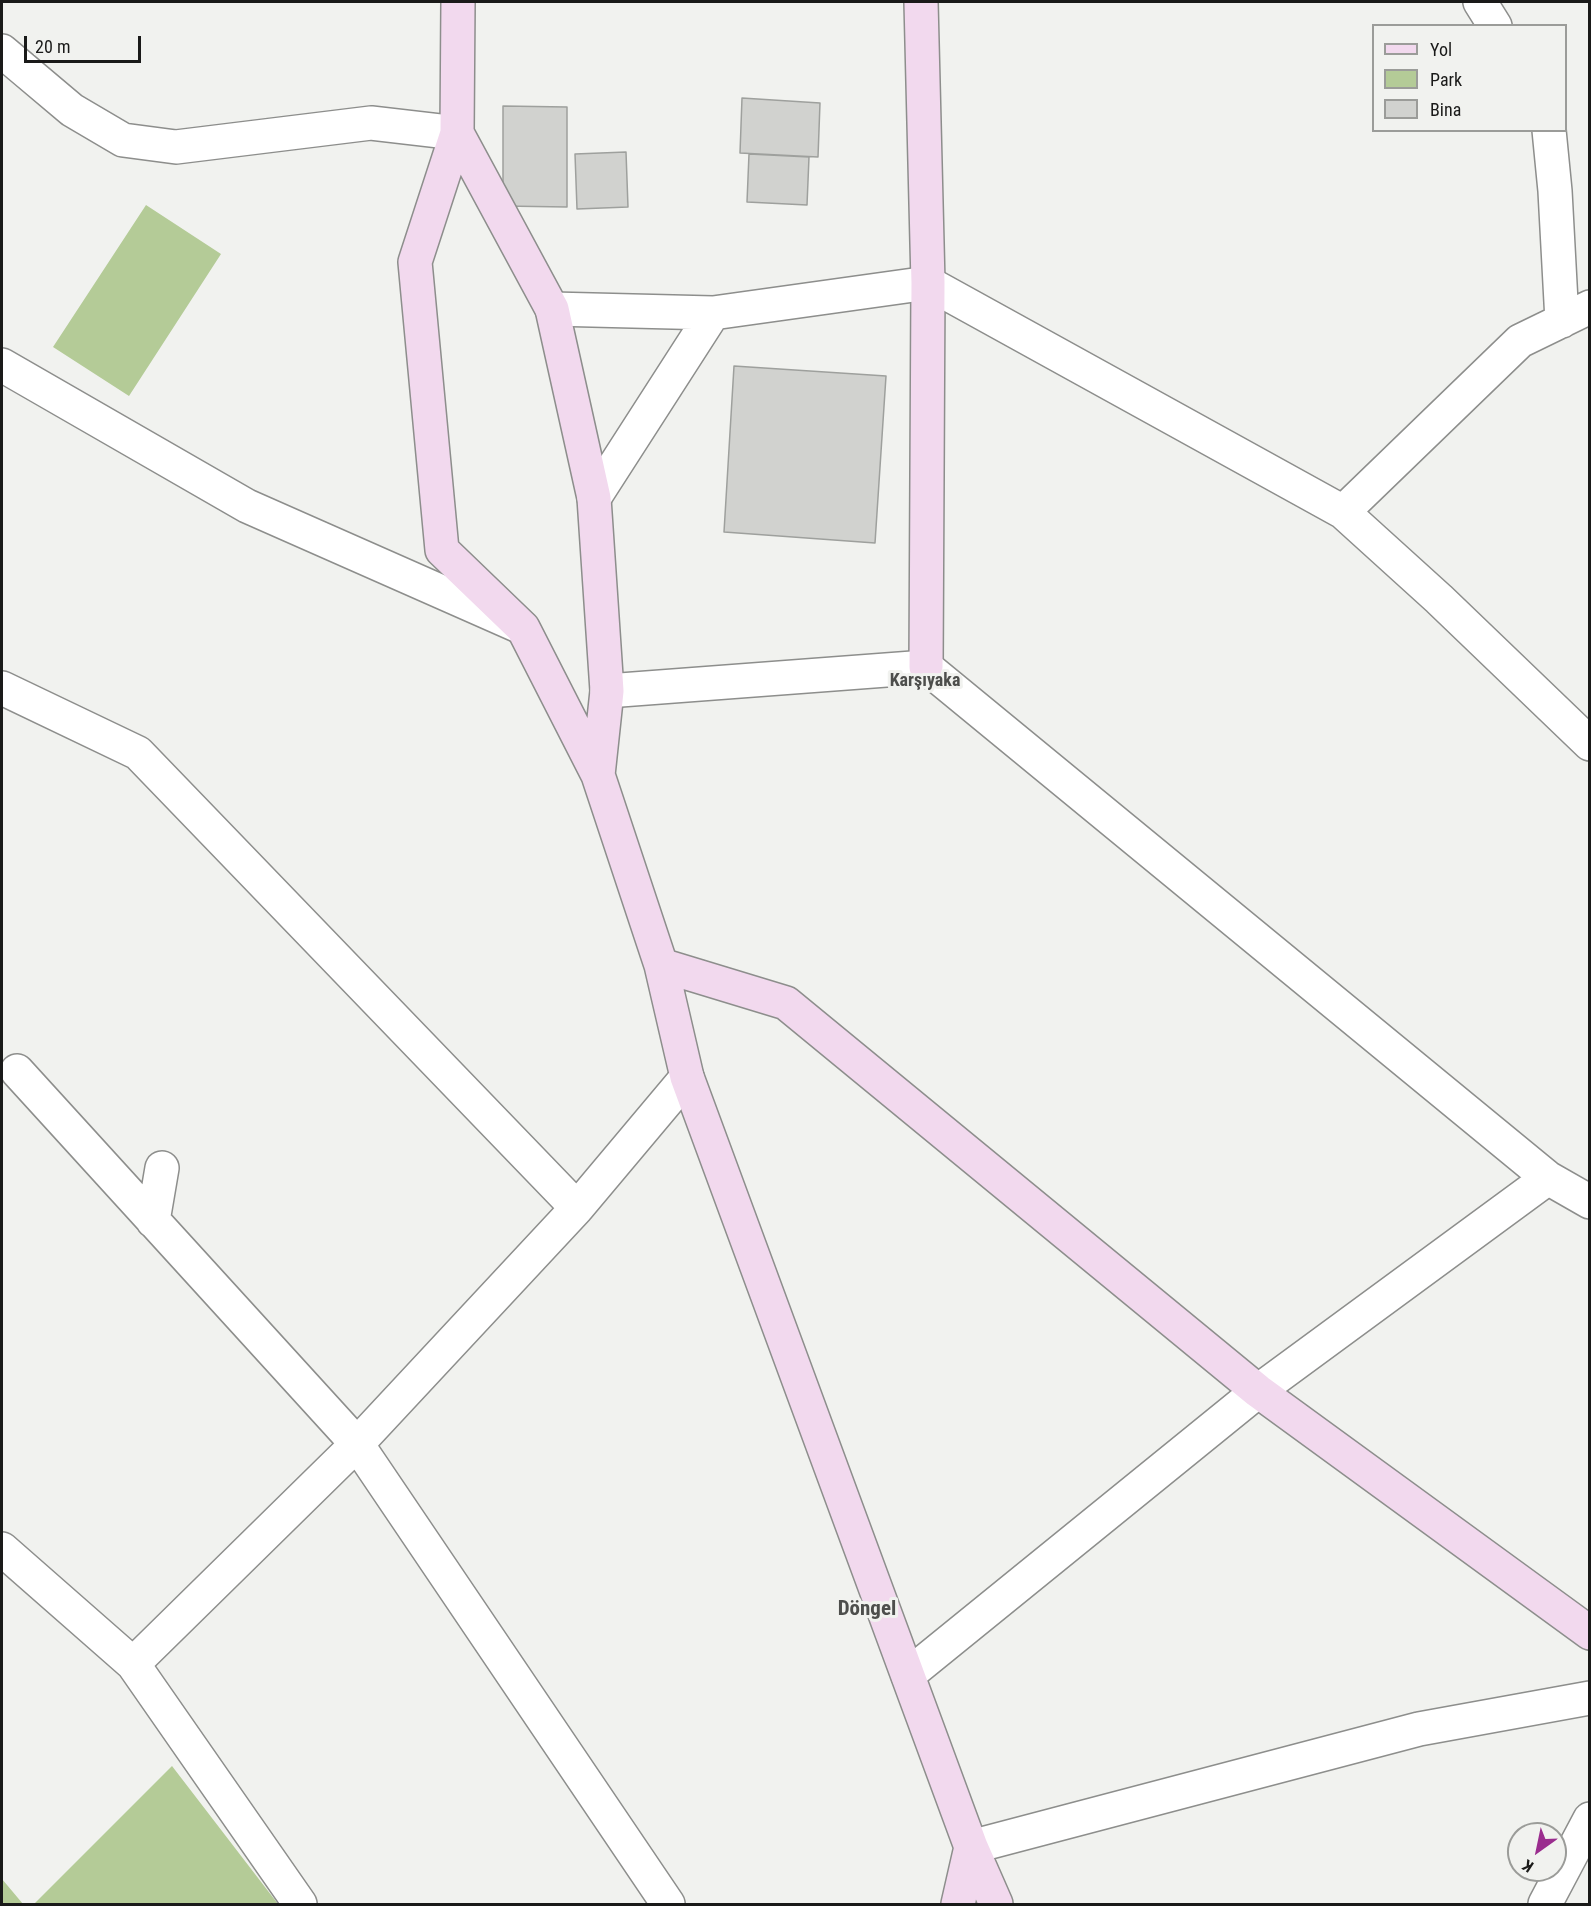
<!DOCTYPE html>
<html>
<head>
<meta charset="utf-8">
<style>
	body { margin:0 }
	#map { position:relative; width:1591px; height:1906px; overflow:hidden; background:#f1f2ef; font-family:"Roboto Condensed",sans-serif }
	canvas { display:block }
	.frame { position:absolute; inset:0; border:3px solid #1a1a19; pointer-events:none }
	.legend { position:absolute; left:1372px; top:24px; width:195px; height:108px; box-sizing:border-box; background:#f1f2ef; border:2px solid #9b9c99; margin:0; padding:8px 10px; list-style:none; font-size:18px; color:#1a1a19 }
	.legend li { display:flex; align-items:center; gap:12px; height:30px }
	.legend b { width:30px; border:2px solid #9b9c99 }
	.north { position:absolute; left:1507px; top:1822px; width:60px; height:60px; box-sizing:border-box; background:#f1f2ef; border:2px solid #9b9c99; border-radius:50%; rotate:213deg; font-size:16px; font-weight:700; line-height:24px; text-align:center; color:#1a1a19 }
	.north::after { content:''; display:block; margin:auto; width:21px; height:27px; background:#9a2d8e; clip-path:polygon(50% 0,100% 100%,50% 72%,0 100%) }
	.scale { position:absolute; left:24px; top:36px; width:117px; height:27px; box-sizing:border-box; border:3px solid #1a1a19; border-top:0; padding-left:8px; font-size:18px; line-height:21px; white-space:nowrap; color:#1a1a19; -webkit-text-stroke:4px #f1f2ef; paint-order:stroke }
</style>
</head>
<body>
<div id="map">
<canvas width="1591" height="1906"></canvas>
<div class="frame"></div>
<ul class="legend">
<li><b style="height:8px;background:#f2d9ee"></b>Yol</li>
<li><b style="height:16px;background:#b4cb97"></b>Park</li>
<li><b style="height:16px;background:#d1d2cf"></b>Bina</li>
</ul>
<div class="north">K</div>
<div class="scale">20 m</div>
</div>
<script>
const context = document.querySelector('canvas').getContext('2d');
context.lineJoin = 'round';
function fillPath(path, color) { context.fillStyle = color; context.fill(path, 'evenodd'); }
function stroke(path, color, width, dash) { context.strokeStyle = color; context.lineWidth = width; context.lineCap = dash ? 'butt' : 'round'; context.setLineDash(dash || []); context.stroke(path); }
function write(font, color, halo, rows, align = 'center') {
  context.font = font + ' "Roboto Condensed",sans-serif'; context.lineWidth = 6; context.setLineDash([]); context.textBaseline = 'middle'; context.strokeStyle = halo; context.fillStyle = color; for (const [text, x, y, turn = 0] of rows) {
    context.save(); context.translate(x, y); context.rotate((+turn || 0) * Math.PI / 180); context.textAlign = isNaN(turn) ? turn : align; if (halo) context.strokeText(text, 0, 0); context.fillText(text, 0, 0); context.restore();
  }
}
fillPath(new Path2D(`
	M146 205 221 254 129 396 53 347Z
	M172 1766 278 1904H34Z
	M2 1879 23 1904H2Z`), '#b4cb97');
const building = new Path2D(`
	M742 98 820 103 818 157 740 153Z
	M503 106 567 107V207L503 206Z
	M626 152 628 207 577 209 575 154Z
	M749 154 809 157 807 205 747 202Z
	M734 366 886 376 875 543 724 532Z`);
fillPath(building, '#d1d2cf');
stroke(building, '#9ea09d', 1.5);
const street = new Path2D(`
	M1480 2 1495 26
	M2 51 72 110 123 140 176 147 371 123 457 133
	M1549 130 1555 191 1562 321
	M552 309 713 313 928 283 1343 512 1439 599 1590 744
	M2 365 247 506 521 627
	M594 498 713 313
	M1343 512 1520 341 1590 307
	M2 688 138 753 577 1208
	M607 691 926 667 1548 1178 1590 1202
	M17 1071 357 1444 668 1904
	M153 1221 162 1168
	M2 1549 133 1664 300 1904
	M133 1664 357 1444 577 1208 687 1077
	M908 1675 1258 1391 1548 1178
	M971 1847 1419 1729 1590 1698
	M1545 1904 1590 1819`);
const secondary = new Path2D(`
	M458 2 457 133 552 309 594 498 607 691 598 775
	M921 2 928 283 926 667
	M457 133 415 262 442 550 523 628 598 775 661 965 687 1077 971 1847 996 1904
	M661 965 786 1003 1258 1391 1590 1633
	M958 1904 971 1847`);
stroke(street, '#8d8e8c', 36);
stroke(secondary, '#8d8e8c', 36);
stroke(street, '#fff', 33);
stroke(secondary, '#f2d9ee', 33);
write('bold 18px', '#4d4e4c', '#f1f2ef', [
	["Karşıyaka",925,681]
]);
write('bold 21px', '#4d4e4c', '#f1f2ef', [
	["Döngel",867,1610]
]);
</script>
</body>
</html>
